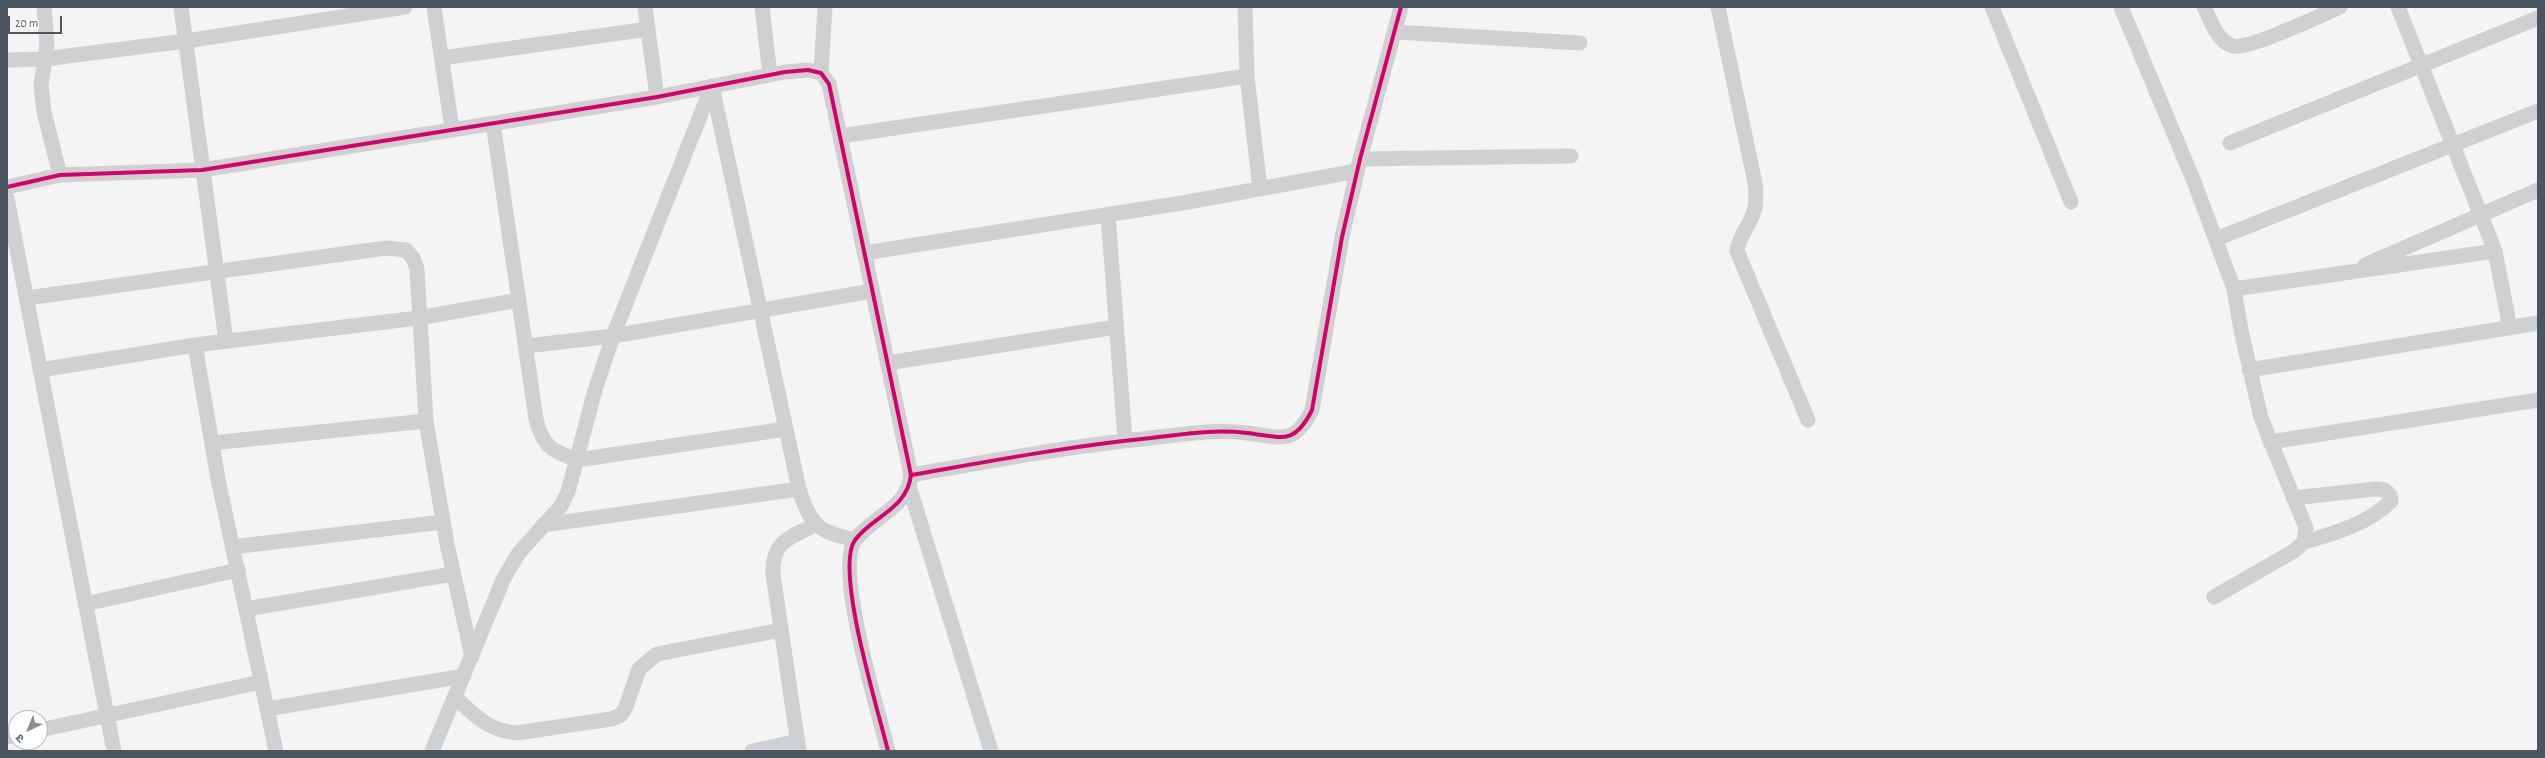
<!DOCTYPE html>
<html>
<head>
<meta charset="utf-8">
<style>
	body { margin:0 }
	#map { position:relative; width:2545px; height:758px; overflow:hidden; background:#f4f4f4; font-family:"Alegreya Sans","Noto Sans Devanagari",sans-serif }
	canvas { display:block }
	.frame { position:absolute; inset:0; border:8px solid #4a5661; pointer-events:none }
	.north { position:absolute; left:8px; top:710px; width:40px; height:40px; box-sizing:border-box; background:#fff; border:1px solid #b7bbc0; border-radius:50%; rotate:224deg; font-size:11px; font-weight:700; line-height:16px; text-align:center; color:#4a5661 }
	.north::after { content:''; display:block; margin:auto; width:14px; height:18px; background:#868d94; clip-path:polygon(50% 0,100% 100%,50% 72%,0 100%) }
	.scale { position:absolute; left:8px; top:16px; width:54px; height:18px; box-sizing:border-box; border:2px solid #4a5661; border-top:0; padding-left:5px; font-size:12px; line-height:14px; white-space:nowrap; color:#4a5661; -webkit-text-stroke:3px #fff; paint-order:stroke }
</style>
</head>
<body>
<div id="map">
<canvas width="2545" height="758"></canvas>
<div class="frame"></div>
<div class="north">उ</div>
<div class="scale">20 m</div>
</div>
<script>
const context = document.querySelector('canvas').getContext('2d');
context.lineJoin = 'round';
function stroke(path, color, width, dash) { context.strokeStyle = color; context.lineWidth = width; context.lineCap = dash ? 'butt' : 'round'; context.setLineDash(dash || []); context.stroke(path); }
stroke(new Path2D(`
	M44 7 47 46 41 85 44 112 60 175
	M181 7 226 341
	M434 7 452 129
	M645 7 657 97
	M762 7 770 75
	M1245 7 1247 76 1260 189
	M1718 7 1755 183C1756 192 1757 202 1754 211 1750 226 1739 235 1737 251L1808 420
	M1992 7 2071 202
	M2121 7 2195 184 2234 289 2241 330 2261 418 2306 528 2304 542 2294 551 2214 597
	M2204 7C2211 20 2217 42 2233 46 2248 50 2322 15 2340 7
	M2398 7 2495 251 2510 328
	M1395 32 1580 43
	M442 58 648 29
	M7 60 44 59 186 41 405 7
	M821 73 825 7
	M712 86 799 489C811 527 818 531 855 540
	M493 123 536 419C543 447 551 450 577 460L786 429
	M840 136 1247 76
	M2230 143 2538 18
	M1360 159 1571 156
	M7 187 60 175 202 170 657 97 785 72 808 70 821 73 829 84 911 475C907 509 873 516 855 540 834 569 879 713 888 751
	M7 198 114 751
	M1108 215 1125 440
	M2216 239 2538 111
	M864 253 1188 202 1357 171
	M2365 265 2538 190
	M2234 289 2495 251
	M27 298 386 248 406 250 413 258 417 269 426 421 447 544 472 657
	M195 345 218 479 276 751
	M526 346 613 336 872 291
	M887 363 1116 327
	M40 370 195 345 418 318 519 300
	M2249 370 2538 323
	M2270 442 2538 400
	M212 443 426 421
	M911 475C991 461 1070 446 1151 438 1183 434 1215 429 1247 433 1282 437 1294 446 1312 410L1342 237 1360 159 1401 7
	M909 486 991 751
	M2293 498 2375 489 2385 490 2390 495 2391 501C2370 523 2333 534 2304 542
	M543 525 799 489
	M232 547 443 522
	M85 604 238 570
	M246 609 453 574
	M455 697C475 716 489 731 517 733L611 719 621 715 626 707 639 669 657 654 781 630
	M267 709 464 676
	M40 730 261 682
	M7 737 16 735
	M432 751 503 580 518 554 561 506 568 492 595 390 613 336 712 86
	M752 751 798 741
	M799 751 773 574C772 541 789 538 815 525`), '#ced0d2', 15);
stroke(new Path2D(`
	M7 187 60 175 202 170 657 97 785 72 808 70 821 73 829 84 911 475C907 509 873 516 855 540 834 569 879 713 888 751
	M911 475C991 461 1070 446 1151 438 1183 434 1215 429 1247 433 1282 437 1294 446 1312 410L1342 237 1360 159 1401 7`), '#d6006c', 4);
</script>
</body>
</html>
